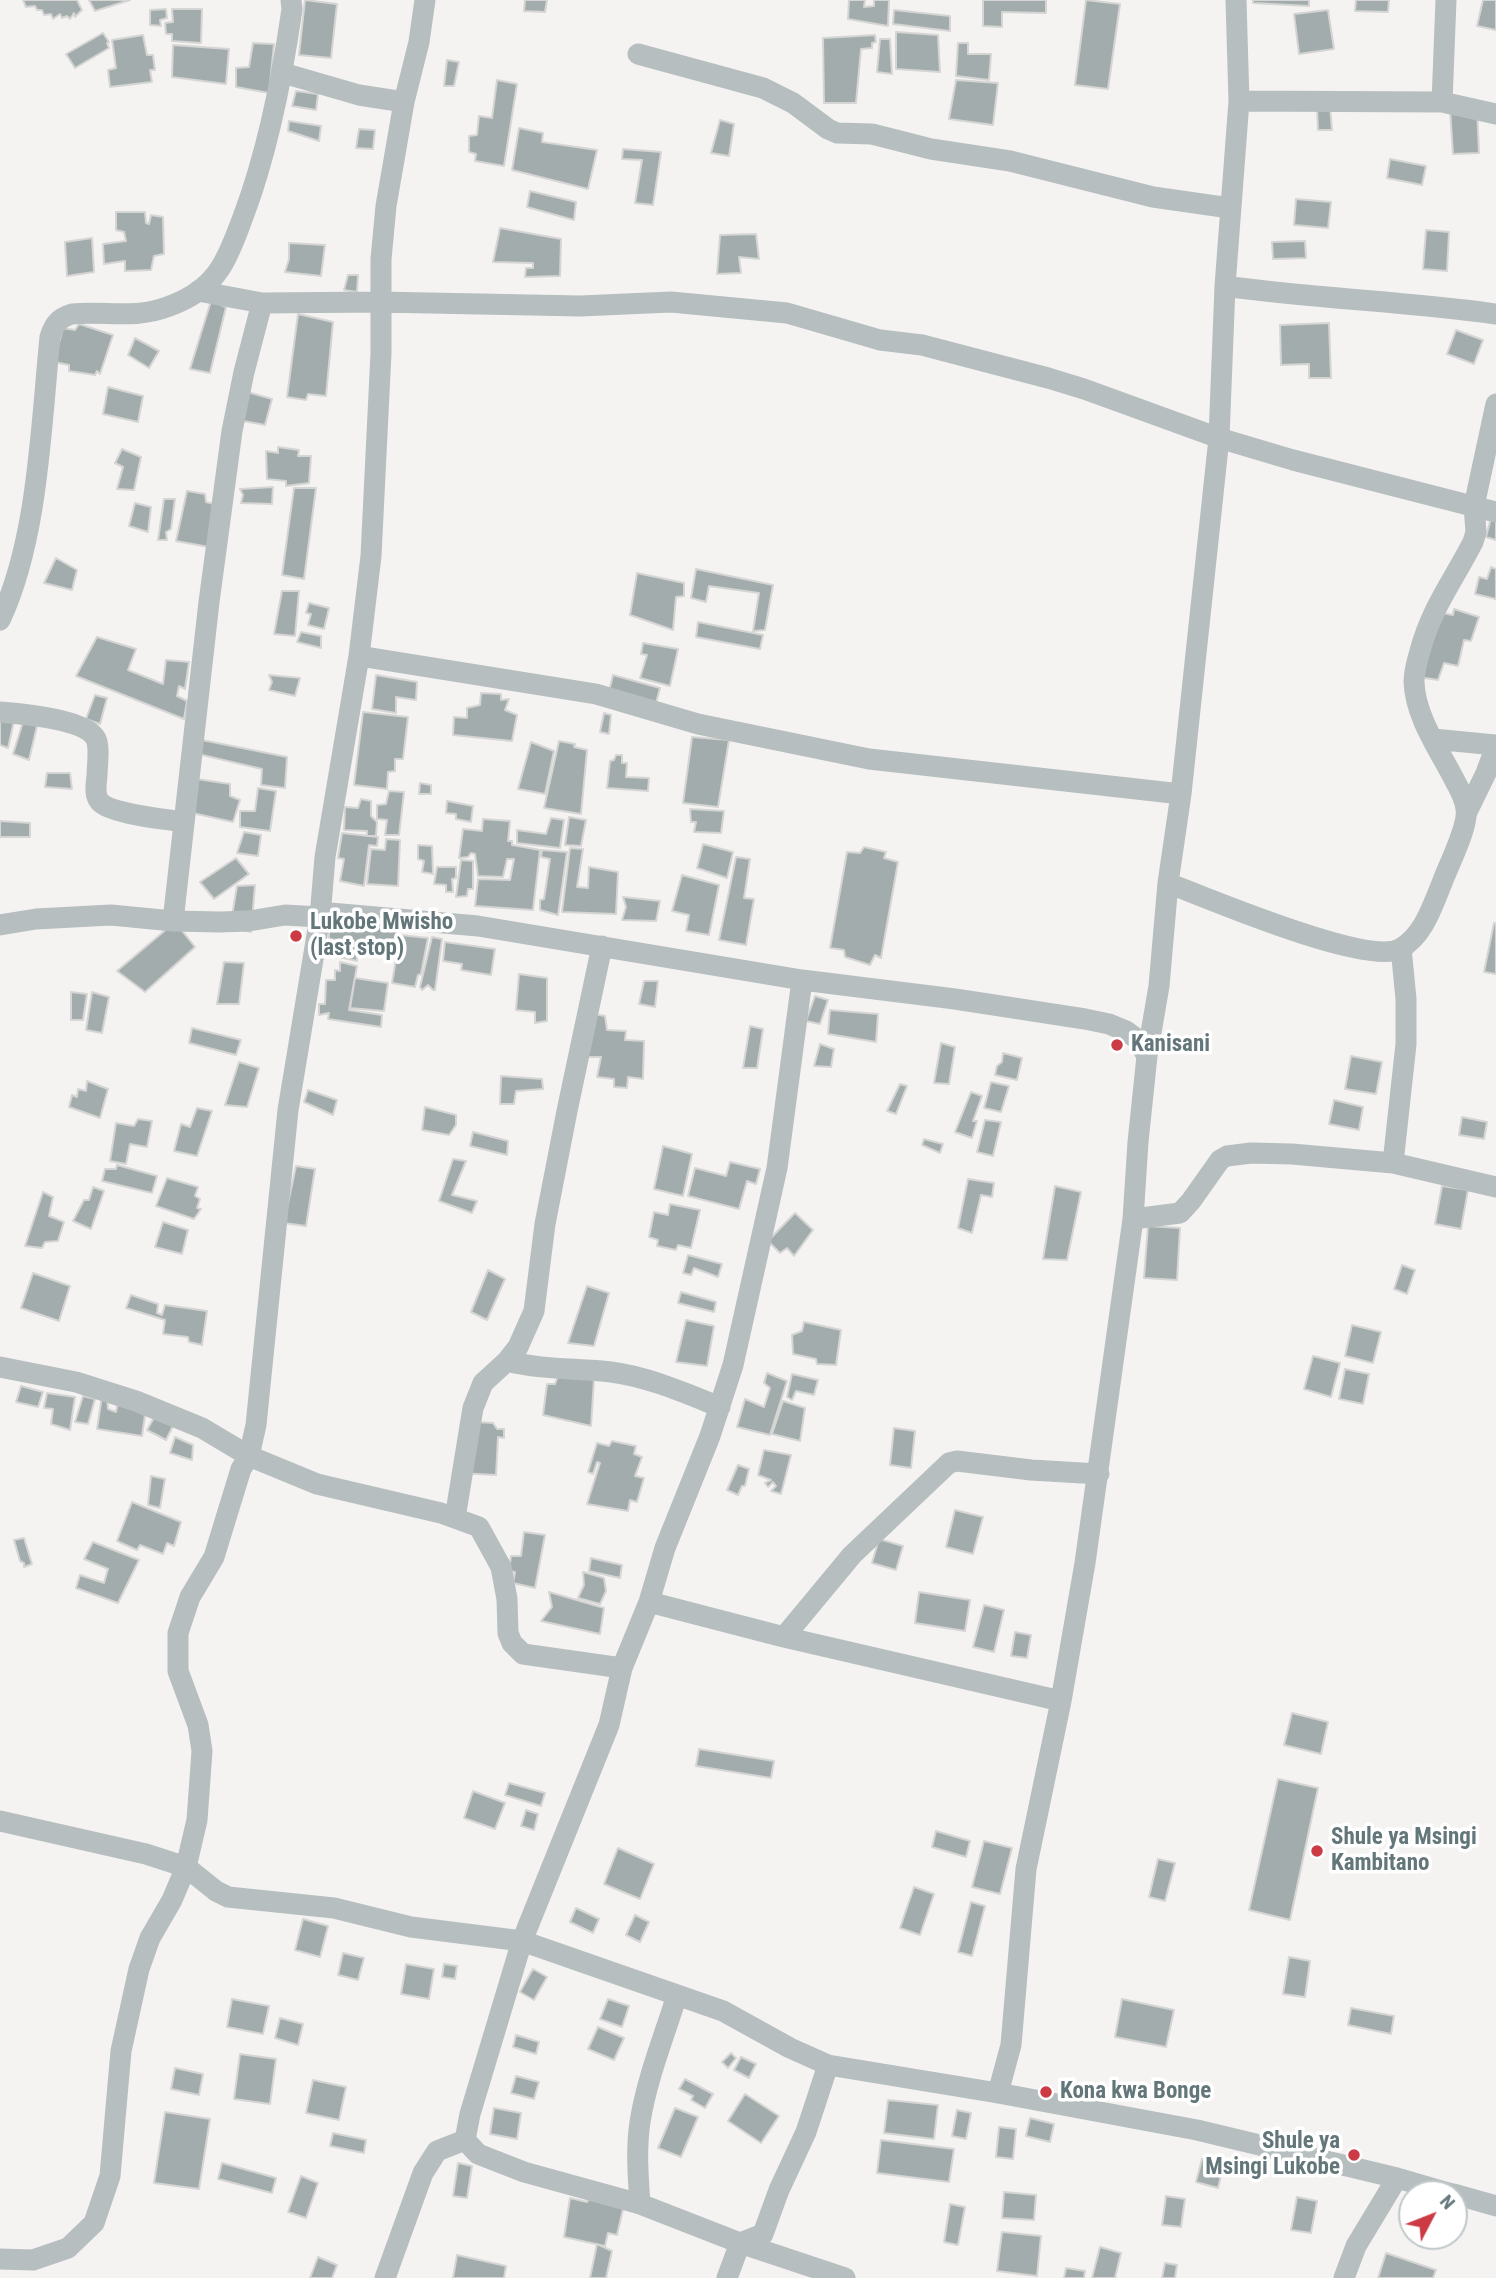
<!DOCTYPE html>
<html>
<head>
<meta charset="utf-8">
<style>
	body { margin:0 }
	#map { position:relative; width:1496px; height:2278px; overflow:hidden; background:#f4f3f1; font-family:"Roboto Condensed",sans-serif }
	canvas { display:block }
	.north { position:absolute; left:1398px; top:2180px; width:70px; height:70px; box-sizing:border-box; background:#fff; border:2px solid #c1c8c9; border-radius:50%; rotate:48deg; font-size:19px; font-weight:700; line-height:28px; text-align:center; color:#637679 }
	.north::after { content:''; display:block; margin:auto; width:24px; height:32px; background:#cc3a44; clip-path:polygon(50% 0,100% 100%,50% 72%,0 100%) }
</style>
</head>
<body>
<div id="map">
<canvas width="1496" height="2278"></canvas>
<div class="north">N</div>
</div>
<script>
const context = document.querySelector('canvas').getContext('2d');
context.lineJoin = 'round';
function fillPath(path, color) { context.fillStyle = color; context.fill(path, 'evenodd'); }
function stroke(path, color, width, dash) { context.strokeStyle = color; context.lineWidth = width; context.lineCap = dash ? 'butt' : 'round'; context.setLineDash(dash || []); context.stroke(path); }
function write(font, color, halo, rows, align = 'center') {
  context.font = font + ' "Roboto Condensed",sans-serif'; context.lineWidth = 7; context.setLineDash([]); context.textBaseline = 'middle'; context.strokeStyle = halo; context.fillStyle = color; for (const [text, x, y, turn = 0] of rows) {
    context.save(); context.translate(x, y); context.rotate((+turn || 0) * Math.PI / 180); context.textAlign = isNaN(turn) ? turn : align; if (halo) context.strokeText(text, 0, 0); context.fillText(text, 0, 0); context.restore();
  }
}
const building = new Path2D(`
	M23 0H77L82 10 75 17 74 13 70 19 67 16 62 18 60 14 53 19 51 14 44 15 42 10H37L35 6 26 7Z
	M89 0H130L95 11Z
	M305 0 337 4 331 58 299 55Z
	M525 0H547L545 12 524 11Z
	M849 0H865L864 7 874 6V0H889L888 26 848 19Z
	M983 0H1046V13L1002 12V27L983 26Z
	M1086 0 1120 4 1108 89 1075 85Z
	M1253 0H1309V6L1253 3Z
	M1356 0H1389L1388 12 1355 11Z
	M1483 0H1496V30L1477 26Z
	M166 9 167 18 160 20 161 26 150 25V10Z
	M172 9H202L201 43 172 41V34H166L165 23 173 22Z
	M894 10 950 16V31L893 24Z
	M1328 10 1334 49 1299 54 1294 14Z
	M896 32 938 35 940 72 896 69Z
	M103 33 109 42 107 43 109 48 75 68 66 54Z
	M143 35 147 55H153L155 70H150L152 82 110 87 108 70 116 68 112 40Z
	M875 35 876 42 872 43V48L861 49 856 103H824L823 38Z
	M880 39H890L892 74 877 72Z
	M253 43 274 44 269 93 236 87V68L249 67Z
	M958 43H968V54H991L989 80 956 76Z
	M173 45 229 49 226 84 172 77Z
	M447 60 459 62 454 86H444Z
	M497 80 517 84 504 166 475 161 476 154 469 152V136L477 135 479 116 492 118Z
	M956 80 998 83 993 125 949 119Z
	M296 91 318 94 316 110 292 106Z
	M1330 107 1332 130H1318L1317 108Z
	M1477 108 1479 153 1453 154 1450 109Z
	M720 120 734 124 729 156 711 153Z
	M289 121 321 126 319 141 288 131Z
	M519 128 543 133 542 142 597 150 588 189 512 170Z
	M359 129 375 130 373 149 356 148Z
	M623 149 661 152 653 205 635 203 642 160 622 159Z
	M1390 159 1426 166 1422 185 1387 178Z
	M530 191 576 202 574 220 527 207Z
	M1296 199 1331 202 1328 228 1294 225Z
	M116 212H145L146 223 149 224 151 215 163 217 164 254 154 256 151 270 125 271V261L104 264 103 244 126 241 124 232 116 230Z
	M500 228 561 239 560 276 525 277 526 268H533V263L493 262Z
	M1426 230 1449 232 1447 271 1423 269Z
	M756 234 759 259 739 257 741 273 717 274 720 235Z
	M92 238 94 272 67 276 65 242Z
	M1305 241 1306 258 1273 259 1272 242Z
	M289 243 325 245 321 276 285 272 289 259Z
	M348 275H358L357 292 344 290Z
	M211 301 226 307 210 373 190 369Z
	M298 314 333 322 326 396 308 394 306 400 287 397Z
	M1329 323 1331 378H1309V364L1281 365 1280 325Z
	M79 324 113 335 100 374 97 371 95 375 69 371V365L54 362 63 328 75 330Z
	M1456 330 1483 340 1474 364 1447 354Z
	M135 338 159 351 149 368 128 355Z
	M108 387 143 396 138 422 103 414Z
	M244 391 272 399 265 425 238 420Z
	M278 447 299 450 298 456H311L309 483 286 486V481L267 479 266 451 278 453Z
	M122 449 141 457 134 490 117 489 123 467 115 463Z
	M273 487 272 504 241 503 243 495 240 489Z
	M294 488H316L304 579 282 575Z
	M187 491 205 494 206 502 218 505 209 547 176 541Z
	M164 499H175L171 529 166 532 167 540H158Z
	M135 503 151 507 148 532 129 526Z
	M1491 518 1496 520V540L1486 537Z
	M56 558 77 570 72 590 44 583Z
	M1491 567 1496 569V599L1475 594 1479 577 1487 579Z
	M696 569 773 585 765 630 753 631 759 593 709 586 706 602 691 598Z
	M637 573 684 583V596L676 597 673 630 630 615Z
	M282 591H299L295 636 274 634Z
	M309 603 329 608 324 629 308 625 311 614 306 613Z
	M1454 609 1479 617 1471 641 1464 640 1458 666 1444 663 1438 680 1419 677 1442 613 1453 615Z
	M698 622 763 635 760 649 696 637Z
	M301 632 321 636V648L297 642Z
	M97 637 136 649 128 670 163 684 166 660 189 662 185 689 179 686 177 696 187 701 184 719 76 676Z
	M643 643 678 649 670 686 640 678 647 655 641 654Z
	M269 675 300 678 295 696 269 690 272 682Z
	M376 675 417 682 416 700 396 697V713L372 709Z
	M613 675 660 688 656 703 609 691Z
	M481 693 501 694V700L509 699 505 710 517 715 512 741 453 735 454 717 467 718V708L480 705Z
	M95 695 107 698 100 724 86 719Z
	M363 712 408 717 403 759H395V771L388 772 387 789 354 785Z
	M604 713 611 715 609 734 600 732Z
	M0 716 14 721 8 748 0 745Z
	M23 722 37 726 29 760 13 754Z
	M692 737 729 740 718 807 683 803Z
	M202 740 287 757 285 788 261 785 262 769 198 754Z
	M559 741 575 744 574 747 587 750 581 814 544 808Z
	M531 742 554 751 545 794 518 789Z
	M616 755H622V763H627L626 777 649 778 648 791 607 788 610 761 614 760Z
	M47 773H70L72 789 45 787Z
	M184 777 230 784V796L240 800 233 822 179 810Z
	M420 783 431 785V794H419Z
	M258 788 276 791 270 831 240 827V811H255Z
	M389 791 404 792 399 835H385L387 820 377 819V805L386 804Z
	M361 799 371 801V816L377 822 376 836H367V831L344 830 345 807 358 808Z
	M447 801 473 806 471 822 456 819V814L446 813Z
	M690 809 724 811 721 833 694 832 696 822H691Z
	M569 817 586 820 581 846 565 845Z
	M551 818 564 820 560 848 517 843V830L546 834Z
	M483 819 510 821 508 841H512V845L540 850 533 910 475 906 478 879 510 880 514 859H507L503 877 478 876 475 854 471 853 468 857 459 858 463 829 482 831Z
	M0 821 30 823V837H0Z
	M244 832 261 835 258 856 237 853Z
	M342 833 378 837 377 846 369 845 364 886 340 881 344 859 338 858Z
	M386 839 400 840 398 886 367 884 371 849 385 850Z
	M703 844 733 852 727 878 697 868Z
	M418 845 432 846 433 874 422 872 424 861 418 859Z
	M864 847 886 852 884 858 898 862 881 958 875 955 870 965 845 957 844 950 830 948 847 852 860 853Z
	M570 848 583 849 577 887 588 888 589 867 618 872 616 914 562 912Z
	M542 850 567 852 558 915 540 910V900L544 899 550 859 541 857Z
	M736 857 750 859 744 898 754 899 746 945 719 940Z
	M236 858 249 874 214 899 200 882Z
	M461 860 473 861V889H468L467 896 456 897Z
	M437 867H456V878L452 879 453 892H446V885L434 884Z
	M682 875 719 885 709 935 686 931 689 915 672 911Z
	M255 885 251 932 230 928 237 886Z
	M623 897 660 901 656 921 622 920 626 907Z
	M339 921 399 928 396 947 356 945 357 961 335 956 337 940 329 939V925H340Z
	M175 922 195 947 145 992 117 971Z
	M1494 923 1496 924V974L1484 972Z
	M400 935 428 938 421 974 418 975 415 987 392 983Z
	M432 937 442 939 435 990H433L428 985 422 990 420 987Z
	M445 942 495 949 491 975 461 970 462 964 443 961Z
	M224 962 244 963 239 1004H217Z
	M340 962 357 966 349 1010 382 1015 381 1027 328 1019 329 1013 319 1015V1004H325L326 980H335V970L340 971Z
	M519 974 547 978V1021L535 1023V1012L516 1010Z
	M355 978 388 983 384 1011 350 1008Z
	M644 981H658L655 1007 639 1004Z
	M71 992 87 994 83 1020H71Z
	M92 992 109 997 102 1033 86 1030Z
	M815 996 828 1000 820 1024 806 1021Z
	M830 1010 878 1014 876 1042 828 1034Z
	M580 1012 605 1016 607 1030 626 1031 625 1040 644 1041 643 1079 628 1077 627 1088 614 1087V1079L597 1077 601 1057H572Z
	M750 1026 763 1029 757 1068H743Z
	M192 1028 241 1040 236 1055 189 1043Z
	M941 1043 955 1047 949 1084 934 1083Z
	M820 1044 834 1049 831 1067 814 1066Z
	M1003 1053 1022 1058 1017 1080 995 1075 997 1066 1002 1062Z
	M1351 1056 1382 1062 1376 1094 1345 1089Z
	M239 1062 259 1068 247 1107 225 1105Z
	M501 1076 542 1079 543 1089 516 1091 514 1104H500Z
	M87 1081 108 1089 100 1118 69 1107 72 1095 77 1097 78 1089 86 1091Z
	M991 1082 1009 1086 1001 1112 984 1108Z
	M900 1084 907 1086 896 1114 887 1111Z
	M308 1090 337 1100 333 1115 304 1102Z
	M971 1092 982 1096 973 1121H977L972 1138 955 1132Z
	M1334 1100 1363 1107 1359 1130 1329 1124Z
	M425 1107 456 1115V1125L449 1135 422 1130Z
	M197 1108 212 1111 197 1156 174 1151 181 1124 190 1127Z
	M1462 1117 1487 1122 1484 1139 1459 1135Z
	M138 1119 152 1121 147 1147 130 1144 126 1164 110 1161 116 1123 134 1126Z
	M985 1120 1001 1122 993 1156 977 1152Z
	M473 1132 508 1141 507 1155 470 1146Z
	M924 1139 943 1144 940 1153 922 1145Z
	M663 1146 692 1154 683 1196 654 1189Z
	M453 1159 466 1161 452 1195 477 1201 472 1213 439 1201Z
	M730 1162 760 1169 756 1184 747 1181 739 1209 688 1196 695 1168 726 1176Z
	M117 1165 157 1176 152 1193 102 1181 105 1169H116Z
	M296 1166 315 1169 306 1226 284 1223Z
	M167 1178 198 1187 195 1196 200 1199 197 1208 201 1209 194 1219 156 1206Z
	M968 1179 994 1183 992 1197 981 1195 972 1233 958 1228Z
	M1055 1186 1081 1192 1067 1260 1043 1259Z
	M1442 1186 1468 1190 1461 1229 1435 1224Z
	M93 1187 104 1191 91 1229 73 1221 84 1200H89Z
	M43 1192 53 1197 49 1216 64 1222 58 1241 45 1242 42 1248 25 1246Z
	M670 1204 700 1210 691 1248 678 1245 676 1250 657 1246 658 1240 649 1237 654 1212 668 1215Z
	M795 1213 813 1230 794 1256 787 1248 780 1253 768 1241Z
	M163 1222 188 1230 182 1254 155 1247Z
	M1148 1226 1180 1228 1177 1280 1144 1278Z
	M688 1255 722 1264 718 1277 694 1268 691 1275 683 1273Z
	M1402 1265 1415 1270 1407 1294 1394 1289Z
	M488 1270 505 1279 487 1320 471 1312Z
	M33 1273 70 1286 59 1321 21 1308Z
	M587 1286 609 1293 594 1346 568 1343Z
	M681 1292 716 1302 714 1312 678 1303Z
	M131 1295 158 1304 157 1313 162 1315 165 1305 207 1311 202 1345 189 1342 188 1337 163 1334 165 1320 126 1308Z
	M686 1320 714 1326 707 1366 676 1362Z
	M804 1322 841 1330 836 1365 817 1364 816 1359 793 1354 792 1335 802 1331Z
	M1352 1325 1381 1332 1373 1363 1345 1356Z
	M1313 1356 1340 1363 1331 1397 1304 1389Z
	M1345 1369 1369 1374 1363 1404 1339 1399Z
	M559 1373 594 1380 591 1426 543 1415 547 1384H555Z
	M767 1373 787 1381 770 1435 737 1427 745 1399 764 1407 770 1388 764 1383Z
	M792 1374 818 1380 814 1395 796 1391 792 1400 787 1397Z
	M21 1386 43 1392 38 1407 16 1402Z
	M47 1393 75 1397 70 1430 51 1424 53 1409 44 1408Z
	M83 1396 95 1399 88 1424 75 1422Z
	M102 1396 107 1398 108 1409 116 1412 118 1401 145 1415 142 1436 97 1429Z
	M783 1401 805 1408 800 1441 772 1434Z
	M155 1416 173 1426 166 1440 147 1430Z
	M461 1421 493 1423 497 1429H504V1438L498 1437 496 1475 458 1473Z
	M894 1428 915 1431 911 1468 890 1465Z
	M175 1437 193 1445 192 1460 170 1453Z
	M612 1441 636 1446 634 1454 642 1457 635 1476 644 1478 637 1502 630 1500 628 1511 587 1504 600 1463 597 1462 593 1474 588 1472 597 1443 609 1446Z
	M764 1450 791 1455 781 1494 771 1491 776 1486 773 1482 768 1487 765 1483 771 1480 758 1475Z
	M738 1465 749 1469 745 1486H742L738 1495 727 1490Z
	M151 1476 165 1479 160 1508 148 1505Z
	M132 1502 181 1522 174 1546 167 1543 163 1554 140 1545 137 1550 117 1541Z
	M955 1510 983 1517 973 1554 946 1547Z
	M524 1532 545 1535 535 1588 513 1583 515 1572 509 1571 511 1556H521Z
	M24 1538 32 1564 24 1567V1563L20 1561 14 1540Z
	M879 1539 903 1546 896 1570 872 1563Z
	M93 1542 139 1560 118 1603 76 1588 80 1575 104 1583 108 1569 84 1559Z
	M591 1558 622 1565 620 1578 589 1571Z
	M583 1572 604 1578 606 1591 600 1604 578 1598 584 1585Z
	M549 1592 604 1608 600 1634 541 1621 552 1607Z
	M919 1592 970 1600 965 1631 915 1623Z
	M984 1605 1004 1610 994 1652 973 1647Z
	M1015 1632 1031 1635 1027 1658 1011 1656Z
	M1292 1713 1328 1722 1321 1754 1284 1745Z
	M699 1749 774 1761 771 1778 696 1766Z
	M1278 1779 1318 1788 1290 1920 1249 1910Z
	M509 1783 545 1793 541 1806 505 1795Z
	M473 1791 505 1803 495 1829 464 1818Z
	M526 1810 538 1814 534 1830 521 1826Z
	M936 1831 970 1841 966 1857 932 1847Z
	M984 1841 1012 1848 1000 1894 972 1887Z
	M618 1848 654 1864 640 1899 604 1884Z
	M1158 1859 1175 1863 1165 1901 1149 1897Z
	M914 1887 934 1894 920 1935 900 1928Z
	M971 1902 985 1906 972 1956 958 1952Z
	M576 1908 599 1919 593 1933 570 1922Z
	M635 1915 649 1922 640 1942 626 1935Z
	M303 1919 328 1926 320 1957 295 1950Z
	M343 1953 364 1958 358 1980 338 1975Z
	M1289 1957 1310 1961 1305 1997 1283 1994Z
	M406 1964 434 1969 429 1999 401 1994Z
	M444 1964 457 1966 455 1979 442 1977Z
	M533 1969 547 1977 534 2000 520 1992Z
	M232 1999 269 2006 263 2034 227 2027Z
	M608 1999 629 2006 622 2027 600 2019Z
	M1122 1999 1174 2010 1166 2047 1115 2037Z
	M1351 2008 1394 2016 1391 2034 1348 2025Z
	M280 2018 303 2024 298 2045 275 2038Z
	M598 2027 624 2038 614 2060 588 2049Z
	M516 2035 539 2042 536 2054 513 2047Z
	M731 2053 736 2058 728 2068 722 2062Z
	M240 2054 276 2059 270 2104 234 2099Z
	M741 2057 756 2064 749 2078 734 2070Z
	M175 2068 203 2074 199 2095 171 2089Z
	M516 2076 539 2082 534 2099 511 2093Z
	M685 2079 713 2094 705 2108 691 2100 693 2096 679 2089Z
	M313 2080 346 2087 339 2120 306 2113Z
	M745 2094 779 2116 761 2143 728 2121Z
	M888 2100 938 2105 934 2139 884 2133Z
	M494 2108 521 2113 517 2139 490 2134Z
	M675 2108 698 2117 681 2157 658 2148Z
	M957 2110 971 2113 966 2139 952 2136Z
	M165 2112 210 2119 199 2189 154 2183Z
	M1030 2118 1054 2124 1050 2142 1026 2136Z
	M999 2127 1016 2129 1013 2159 996 2157Z
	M333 2133 366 2140 364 2153 330 2146Z
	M881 2140 954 2149 949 2182 877 2173Z
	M1202 2159 1224 2164 1218 2188 1196 2182Z
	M222 2163 276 2178 272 2193 218 2179Z
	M458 2163 472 2166 467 2198 453 2196Z
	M301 2176 318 2183 306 2218 288 2212Z
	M1004 2192 1036 2195 1034 2220 1002 2218Z
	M626 2196 617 2235 608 2233 605 2246 564 2237 570 2198 587 2202 588 2200Z
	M1166 2196 1185 2199 1181 2227 1162 2225Z
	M1297 2197 1317 2201 1311 2233 1291 2230Z
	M950 2204 965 2207 958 2245 944 2242Z
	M1002 2232 1041 2236 1037 2276 997 2271Z
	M597 2244 612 2251 606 2278H590Z
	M1100 2247 1121 2253 1115 2278H1092Z
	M1386 2253 1436 2270 1433 2278H1378Z
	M457 2255 506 2266 504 2278H453Z
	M318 2257 337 2265 332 2278H310Z
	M1165 2263 1177 2265 1175 2278H1162Z
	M1066 2268 1085 2271 1084 2278H1064Z`);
fillPath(building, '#a2acad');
stroke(building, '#d5d5d4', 2);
stroke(new Path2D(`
	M638 54 763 88 793 103 828 129 837 133 872 134 931 149 1010 161 1153 197 1230 208
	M283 73 359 95 404 102
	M1239 101 1442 102 1496 114
	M1442 102 1446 0
	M1225 286C1315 299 1406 301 1496 314
	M198 291 262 303 379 302 580 306 671 302 787 313 880 340 922 345 1048 378 1084 389 1219 438 1293 460 1496 512
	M0 620C38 540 41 426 50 337 54 324 59 318 72 314 105 311 135 319 167 307 187 300 207 288 219 270 230 254 236 235 243 217 268 151 282 79 292 9L291 0
	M359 656 596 694 698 724 869 759 1181 794
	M0 712C21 714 86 719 96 739 100 748 97 766 97 776 96 785 94 795 100 802 111 814 166 819 183 822
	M1433 739 1496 745
	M1467 812 1486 773 1496 746
	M1168 883C1207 898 1366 966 1400 949 1424 935 1432 907 1442 883 1448 866 1469 826 1466 809 1465 798 1459 789 1454 779 1439 750 1415 716 1414 682 1414 671 1417 661 1420 651 1432 607 1453 581 1473 542L1476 532 1474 506 1496 404
	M319 912 478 926 802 980 955 999 1085 1019 1109 1024 1126 1031 1137 1039 1147 1056
	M173 921 209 602 232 431 244 372 262 303
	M0 925 36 919 111 915 173 921 220 922 249 921 285 915 320 917
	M802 980 777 1168 733 1365 710 1436 665 1548 649 1602 622 1668 609 1725 522 1941 470 2114 465 2140 478 2154 524 2172 640 2204 740 2243 845 2278
	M1393 1163 1406 1044V999L1401 948
	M1133 1219 1180 1213 1191 1201 1220 1160 1227 1156 1251 1153 1292 1154 1393 1163 1496 1187
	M507 1361C542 1370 576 1368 611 1372 649 1377 685 1393 720 1407
	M0 1367 76 1382 136 1401 202 1428 249 1456 317 1484 441 1513 479 1527 501 1567 507 1599 508 1633 512 1643 523 1654 622 1668
	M455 1518 473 1408 483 1383 507 1361 518 1347 534 1311 545 1224 567 1111 602 946
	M649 1602 784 1637 1061 1701
	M784 1637 852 1555 949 1463 957 1461 1031 1470 1099 1474
	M0 1821 146 1854 186 1867 216 1891 228 1897 334 1908 411 1927 522 1941 723 2011 790 2048 828 2065 998 2093 1197 2130 1397 2178 1452 2194
	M998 2093 1011 2045 1026 1869 1061 1701 1085 1563 1133 1219 1138 1142 1147 1056 1159 986 1168 883 1181 794 1219 438 1225 286 1239 101 1236 0
	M1454 2194 1496 2206
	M640 2204C638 2176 636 2149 640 2122 647 2078 664 2037 677 1995
	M0 2259 33 2260 68 2248 94 2223 110 2176 121 2051 139 1969 150 1938 172 1900 186 1867 197 1820 202 1751 198 1725 178 1671V1633L190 1597 214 1557 241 1469 249 1456 256 1425 288 1110 320 917 325 857 359 656 371 556 381 353V259L386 206 404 102 419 42 425 0
	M385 2278 423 2173 437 2151 465 2140
	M727 2278 740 2243 763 2234 779 2190 806 2132 828 2065
	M1344 2278 1356 2246 1397 2178`), '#b7bebf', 21);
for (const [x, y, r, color] of [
	[296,936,7,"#cc3a44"],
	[1117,1045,7,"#cc3a44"],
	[1317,1851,7,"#cc3a44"],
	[1046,2092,7,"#cc3a44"],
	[1354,2155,7,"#cc3a44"]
]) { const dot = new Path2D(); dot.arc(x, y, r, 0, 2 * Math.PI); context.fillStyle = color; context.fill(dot); stroke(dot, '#fff', 2.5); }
write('bold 23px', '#637679', '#fff', [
	["Lukobe Mwisho",310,923],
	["(last stop)",310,949],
	["Kanisani",1131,1045],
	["Shule ya Msingi",1331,1838],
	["Kambitano",1331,1864],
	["Kona kwa Bonge",1060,2092],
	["Shule ya",1340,2142,"right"],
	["Msingi Lukobe",1340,2168,"right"]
], 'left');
</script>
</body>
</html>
